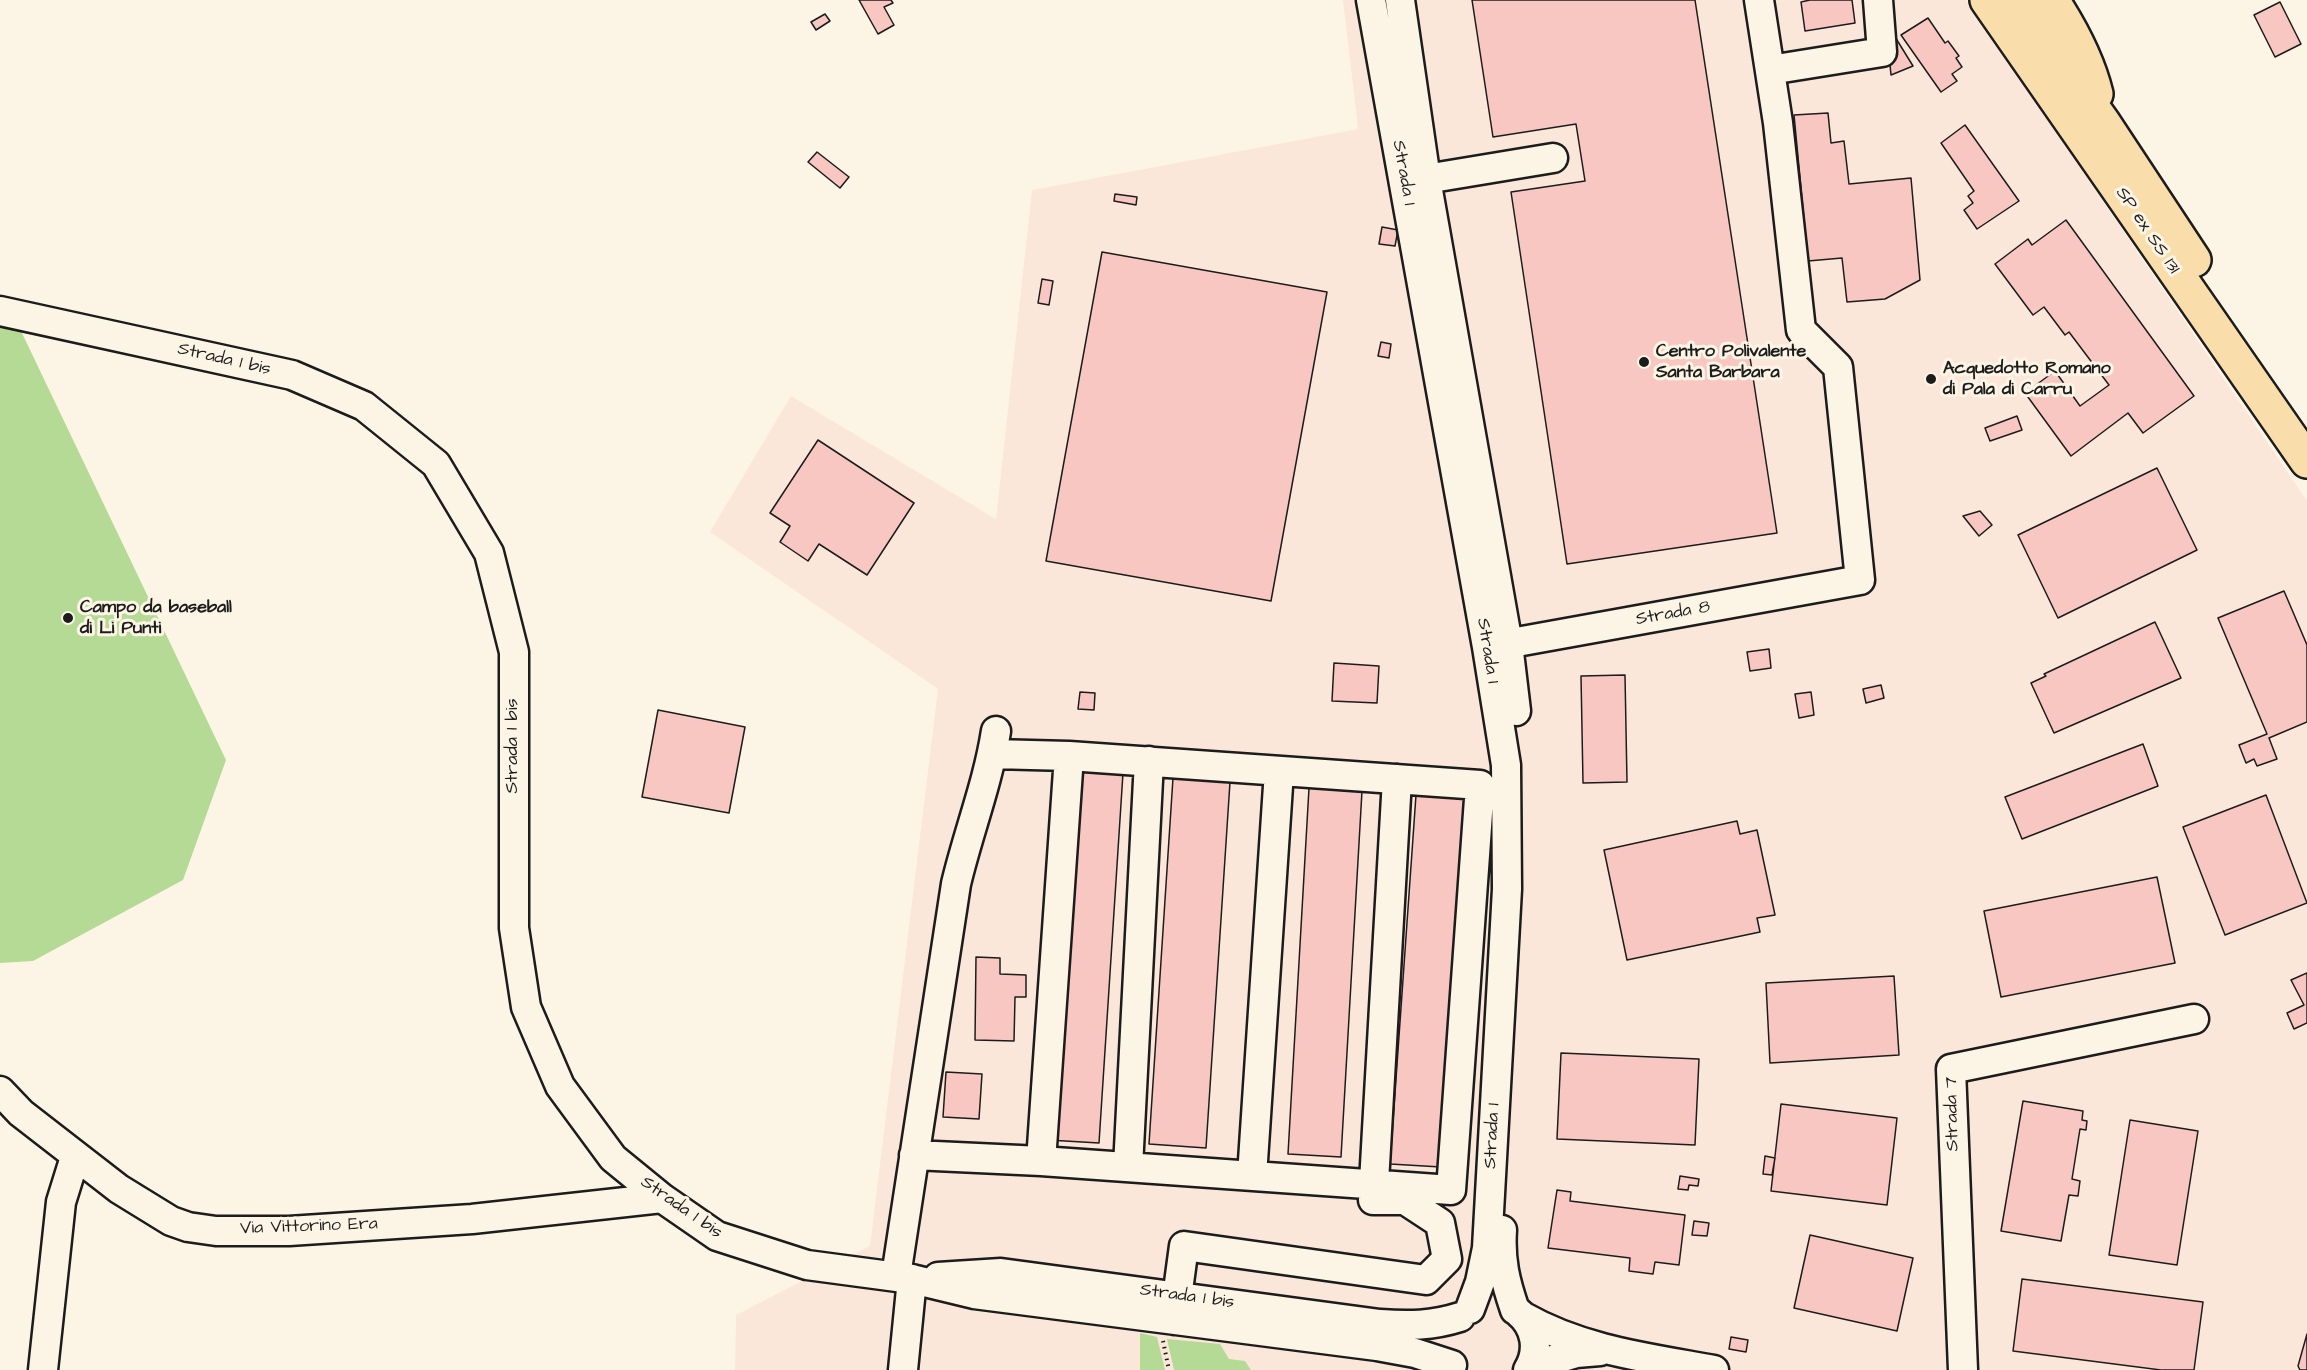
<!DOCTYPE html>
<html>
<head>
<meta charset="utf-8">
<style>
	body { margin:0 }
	canvas { display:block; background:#fcf5e5 }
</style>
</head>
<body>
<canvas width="2307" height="1370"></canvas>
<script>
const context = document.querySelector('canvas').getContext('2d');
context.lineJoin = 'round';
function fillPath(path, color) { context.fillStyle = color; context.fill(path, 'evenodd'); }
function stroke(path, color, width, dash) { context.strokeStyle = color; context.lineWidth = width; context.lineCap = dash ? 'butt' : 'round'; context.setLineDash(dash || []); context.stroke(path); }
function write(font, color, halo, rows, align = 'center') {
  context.font = font + ' "Architects Daughter",sans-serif'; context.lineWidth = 6; context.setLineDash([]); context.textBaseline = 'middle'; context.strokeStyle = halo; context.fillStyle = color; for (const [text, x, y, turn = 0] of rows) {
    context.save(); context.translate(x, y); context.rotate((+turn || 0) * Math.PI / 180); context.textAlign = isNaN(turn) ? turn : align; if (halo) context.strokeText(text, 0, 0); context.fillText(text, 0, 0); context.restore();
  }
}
fillPath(new Path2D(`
	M1343 0H1966L2307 501V1370H735L736 1315 870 1246 938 689 710 532 791 396 996 519 1032 190 1358 129Z`), '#fbe7da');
fillPath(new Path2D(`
	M0 327 21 331 226 760 183 880 33 961 0 963Z
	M1140 1333 1157 1337 1165 1370H1140Z
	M1167 1339 1220 1344 1229 1359 1245 1361 1251 1370H1174Z`), '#b4da95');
const building = new Path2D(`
	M859 0H891L893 3 884 7 894 25 878 34Z
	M1472 0H1695L1777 533 1567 564 1511 192 1585 181 1576 124 1493 137Z
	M1810 0H1852L1855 23 1805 31 1801 2Z
	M2280 2 2301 44 2275 57 2254 15Z
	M825 14 830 21 816 30 811 22Z
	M1928 18 1945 43 1948 41 1959 56 1956 58 1962 67 1952 74 1957 81 1941 92 1901 35Z
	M1892 32 1913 66 1891 75 1887 35Z
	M1828 113 1831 143 1844 141 1849 184 1911 178 1920 280 1885 299 1847 302 1842 258 1808 261 1794 115Z
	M1965 125 2019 201 1977 229 1964 210 1973 203 1968 196 1974 191 1941 143Z
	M817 152 849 177 840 188 808 162Z
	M1115 194 1137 197 1136 205 1114 201Z
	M2066 220 2194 396 2143 433 2128 413 2071 456 2025 393 2055 371 2080 406 2109 385 2069 332 2065 335 2044 307 2033 315 1995 264 2028 239 2032 245Z
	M1382 227 1398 230 1395 246 1379 244Z
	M1102 252 1327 292 1271 601 1046 561Z
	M1042 279 1053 281 1049 305 1038 303Z
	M1381 342 1391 344 1389 358 1378 356Z
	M2017 416 2022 430 1990 441 1985 428Z
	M818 440 914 503 867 575 819 544 808 561 780 542 790 526 770 513Z
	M2157 468 2197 550 2058 618 2018 535Z
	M1980 511 1992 525 1979 536 1963 516Z
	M2284 591 2307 645V722L2269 738 2277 759 2257 766 2254 759 2246 763 2239 745 2267 734 2218 618Z
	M2155 622 2181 678 2054 733 2031 683 2046 676 2044 674Z
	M1769 649 1771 668 1750 671 1747 652Z
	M1334 663 1379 666 1377 703 1332 701Z
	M1625 675 1627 782 1583 783 1581 676Z
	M1881 685 1884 698 1866 703 1863 689Z
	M1080 692 1095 693 1094 710 1078 709Z
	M1811 692 1814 715 1799 718 1795 694Z
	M658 710 745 727 729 813 642 797Z
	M2143 744 2158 786 2022 839 2005 797Z
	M1073 769 1123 773 1099 1143 1048 1140Z
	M1173 778 1230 782 1206 1148 1149 1144Z
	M1309 788 1362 791 1341 1157 1288 1154Z
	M1416 795 1466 798 1441 1167 1390 1164Z
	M2266 795 2307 903 2225 935 2183 827Z
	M1737 821 1740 834 1757 830 1775 915 1757 918 1760 932 1627 960 1604 850Z
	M2157 877 2175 963 2001 997 1984 911Z
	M976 957 1000 958V974L1026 975V997H1015L1014 1041 975 1040Z
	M2307 973V1023L2294 1029 2287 1013 2304 1005 2291 980Z
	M1894 976 1899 1055 1770 1063 1766 983Z
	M1561 1053 1699 1059 1695 1145 1557 1139Z
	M946 1072 982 1074 979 1119 943 1117Z
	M2023 1101 2083 1111 2082 1120 2087 1121 2086 1130 2080 1129 2072 1179 2080 1181 2078 1196 2069 1195 2061 1241 2001 1231Z
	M1781 1104 1897 1118 1887 1205 1771 1191Z
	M2130 1120 2198 1131 2177 1265 2109 1255Z
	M1765 1156 1775 1158 1772 1175 1763 1174Z
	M1680 1176 1699 1179 1698 1186 1689 1185 1688 1190 1678 1189Z
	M1557 1190 1571 1192 1570 1201 1685 1215 1679 1265 1655 1262 1653 1274 1629 1271 1630 1258 1548 1248Z
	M1694 1221 1709 1223 1707 1236 1692 1235Z
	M1810 1235 1913 1258 1897 1331 1794 1308Z
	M2022 1279 2203 1302 2194 1370H2161L2013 1351Z
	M2307 1334V1370H2300L2298 1366Z
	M1731 1337 1748 1340 1746 1352 1729 1349Z`);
fillPath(building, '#f8c7c1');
stroke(building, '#1c1c1c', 1.5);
const minor = new Path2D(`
	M1371 0 1487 647 1506 765 1507 889 1487 1248 1480 1282 1470 1309
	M1400 0 1426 179 1508 644 1516 711
	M1770 70 1882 52 1878 0
	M1426 179 1553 158
	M0 311 292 375 364 406 436 464 489 553 514 652V928L526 1007 560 1086 613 1158 662 1198 717 1236 807 1265 912 1279 974 1294 1377 1346 1415 1353 1452 1365
	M1489 647 1860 580 1838 367 1801 330 1778 123 1759 0
	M993 754 1069 756 1480 785 1451 1190 1041 1161 1069 756
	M0 1091 21 1113 119 1189 171 1221 188 1227 216 1231H289L472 1219 662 1198
	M914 1155 1041 1161
	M1128 1167 1149 761
	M1252 1176 1279 771
	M1502 1230C1500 1260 1505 1281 1515 1310
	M896 1276 956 884C968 833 988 783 996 731
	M938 1277 1001 1273 1380 1324C1408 1326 1432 1326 1460 1317
	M1518 1312C1536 1327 1540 1350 1528 1370
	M1524 1317C1582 1350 1648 1358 1714 1370
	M1174 1320 1184 1246 1426 1280 1447 1259 1440 1223 1405 1200H1373L1397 779
	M1530 1367 1576 1353 1600 1351
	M43 1370 61 1202 75 1157
	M903 1370 912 1279
	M1963 1370 1951 1069 2194 1019`);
const major = new Path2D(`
	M1987 0 2307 461
	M2016 0 2103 122 2194 260
	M2052 0C2071 29 2088 61 2096 94`);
stroke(minor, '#1c1c1c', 33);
stroke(major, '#1c1c1c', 38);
stroke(new Path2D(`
	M1163 1341 1169 1370`), '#1c1c1c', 4, [1.5, 4.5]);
stroke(minor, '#fcf5e5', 28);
stroke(major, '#f9deab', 33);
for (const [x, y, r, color] of [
	[1644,362,6,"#1c1c1c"],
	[1931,379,6,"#1c1c1c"],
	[68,618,6,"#1c1c1c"]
]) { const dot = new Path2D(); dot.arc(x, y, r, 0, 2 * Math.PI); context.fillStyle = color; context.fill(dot); stroke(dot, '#fcf5e5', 2); }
write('18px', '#1c1c1c', '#fcf5e5', [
	["Strada 1",1403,173,80],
	["SP ex SS 131",2147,231,56],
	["Strada 1 bis",224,360,13],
	["Strada 8",1673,614,-10],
	["Strada 1",1487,651,81],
	["Strada 1 bis",513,746,-90],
	["Strada 7",1953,1114,-91],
	["Strada 1",1493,1136,-87],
	["Strada 1 bis",681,1208,35],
	["Via Vittorino Era",309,1227,-2],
	["Strada 1 bis",1187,1297,8]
]);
write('bold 18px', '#1c1c1c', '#fcf5e5', [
	["Centro Polivalente",1656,352],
	["Santa Barbara",1656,373],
	["Acquedotto Romano",1943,369],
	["di Pala di Carru",1943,390],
	["Campo da baseball",80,608],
	["di Li Punti",80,629]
], 'left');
</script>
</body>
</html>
